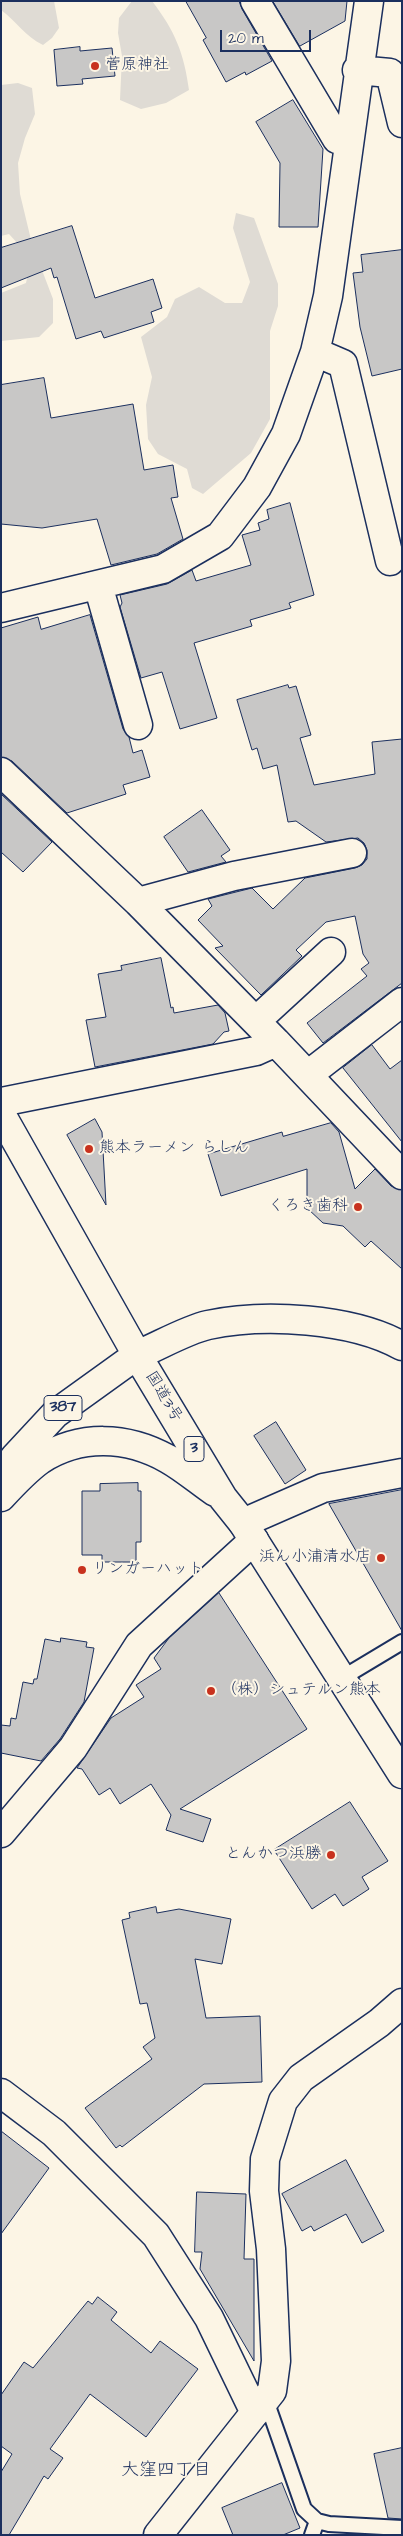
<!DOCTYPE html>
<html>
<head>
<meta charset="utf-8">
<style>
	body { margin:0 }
	#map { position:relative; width:403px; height:2536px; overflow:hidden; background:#fcf5e5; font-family:"Architects Daughter",sans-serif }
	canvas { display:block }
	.frame { position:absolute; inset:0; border:2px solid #1b2f5e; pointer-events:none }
	.scale { position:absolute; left:220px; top:30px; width:91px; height:22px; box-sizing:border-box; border:2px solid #1b2f5e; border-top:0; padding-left:6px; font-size:15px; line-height:18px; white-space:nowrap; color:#1b2f5e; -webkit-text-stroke:4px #fcf5e5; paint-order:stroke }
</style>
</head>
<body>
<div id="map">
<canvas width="403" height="2536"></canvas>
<div class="frame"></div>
<div class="scale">20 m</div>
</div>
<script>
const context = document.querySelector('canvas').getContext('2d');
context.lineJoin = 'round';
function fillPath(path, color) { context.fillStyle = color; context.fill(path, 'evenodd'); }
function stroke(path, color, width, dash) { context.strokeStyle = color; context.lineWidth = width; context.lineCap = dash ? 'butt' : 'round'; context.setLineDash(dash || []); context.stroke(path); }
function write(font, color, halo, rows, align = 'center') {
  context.font = font + ' "Architects Daughter","Klee One",sans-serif'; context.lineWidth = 4; context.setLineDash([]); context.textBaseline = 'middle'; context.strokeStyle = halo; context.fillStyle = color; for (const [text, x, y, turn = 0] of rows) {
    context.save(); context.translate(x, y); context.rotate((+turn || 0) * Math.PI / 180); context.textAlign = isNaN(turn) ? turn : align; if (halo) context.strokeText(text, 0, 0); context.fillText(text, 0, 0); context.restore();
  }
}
fillPath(new Path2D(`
	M1 1H54L59 28 52 38 43 45C25 36 17 22 1 10Z
	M132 1H152C175 31 184 53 189 90L166 103 141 109 120 100 122 56 118 33 119 18Z
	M18 83 32 88 35 114 25 138 18 163 20 194 32 244 53 299V323L39 337 1 341V293L26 283C32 261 24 250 9 234L1 236V85Z
	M236 213 254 218 278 284V306L270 331V419L251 453 203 494 192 488 187 469 158 454 148 439 146 405 152 377 141 337 167 317 175 299 199 287 225 303H242L250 282 233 228Z`), '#dfdbd4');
const building = new Path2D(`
	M186 1H239L242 9 272 61 246 75 245 72 226 82 203 40 206 38Z
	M273 1H347L345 21 300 46Z
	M80 47V51L112 48 115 76 82 79 83 84 57 86 54 50Z
	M293 100 323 149 318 227H279L280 163 256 122Z
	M72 226 95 298 153 279 162 308 151 312 154 322 104 338 101 331 76 339 57 277 54 278 51 268 1 288V248Z
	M402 250V369L372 376 360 327 353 273 363 272 361 255Z
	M44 378 51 418 133 404 144 470 173 465 178 497 171 498 183 539 157 554 111 565 97 519 42 528 1 524V385Z
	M290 503 314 595 289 603 291 608 250 620 252 626 194 643 217 718 180 729 162 672 141 678 120 607 122 603 120 595 167 584 192 570 196 581 251 565 242 535 260 530 258 523 269 519 267 510Z
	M90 615 123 729 129 737 133 753 142 750 150 777 123 785 126 794 67 813 12 761 1 757V628L38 617 41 629Z
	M288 685 289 688 296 686 311 735 300 738 314 785 375 774 372 742 402 739V983L323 1043 307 1023 367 976 361 969 369 963 363 954 355 916 326 922 296 950 302 956 261 995 215 948 223 946 198 920 212 906 208 899 252 888 273 909 305 878 355 868 362 865 367 859V850L364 843 358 838 326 842 296 821 288 822 277 765 263 769 257 748 252 750 237 700Z
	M1 794 52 842 23 872 1 852Z
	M202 810 230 850 221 856 226 862 188 872 164 837Z
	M161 958 171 1008 173 1007 174 1013 218 1005 225 1013 229 1031 224 1032 213 1044 95 1067 86 1020 106 1017 98 974 122 970 121 966Z
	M372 1045 390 1069 402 1060V1142L343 1068Z
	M95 1119 102 1132 106 1205 67 1135Z
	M331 1123 339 1132 355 1189 375 1169 391 1186 402 1190V1269L371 1241 365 1247 343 1226 323 1223 307 1208V1169L221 1196 208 1154 282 1132 283 1136Z
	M276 1422 306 1470 285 1484 254 1436Z
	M138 1483V1491H141V1542H136V1562H102V1555H82V1491H100V1484Z
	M402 1490V1631L329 1504Z
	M219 1593 307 1729 180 1809 211 1819 203 1842 166 1830 171 1815 151 1784 120 1804 110 1788 99 1795 82 1769 77 1768 111 1718 144 1697 136 1685 161 1669 154 1658 169 1638Z
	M61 1638 87 1642 86 1647 94 1648 84 1702 60 1739 41 1761 1 1753V1725L10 1726 11 1718 16 1719 23 1682 33 1684 34 1679H37L45 1639 60 1642Z
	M350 1802 388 1861 362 1877 369 1889 343 1906 335 1894 312 1909 274 1850Z
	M156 1907 157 1913 179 1909 231 1919 222 1964 195 1959 206 2018 260 2016 262 2082 204 2084 122 2147 120 2145 116 2148 85 2108 152 2059 143 2047 155 2038 147 2003 140 2004 122 1920 130 1918 129 1913Z
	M1 2131 49 2168 1 2234Z
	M346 2160 384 2231 362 2243 346 2214 314 2231 311 2226 302 2231 282 2194Z
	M197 2192 246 2194 244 2259H254V2361L200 2269 202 2252H195Z
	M98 2297 117 2312 111 2320 151 2353 160 2341 198 2369 146 2437 90 2394 50 2449 63 2458 48 2479 44 2476 9 2535H1V2472L12 2454 1 2446V2395L24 2362 33 2368 88 2301 92 2304Z
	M402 2448V2519L388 2518 374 2454Z
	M282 2483 300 2528 283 2535H233L222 2508Z`);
fillPath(building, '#c8c7c6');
stroke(building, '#1b2f5e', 1);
const lane = new Path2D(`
	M342 1678 402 1642
	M264 2401 268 2406 304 2509 317 2521 329 2524 402 2528
	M312 2535 317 2521`);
const street = new Path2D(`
	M255 1 337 139 348 143
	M357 70 390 73 402 123
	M315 352 343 364 390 561
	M98 585 138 725
	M1 608 163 569 220 536 257 487 286 434 315 352 328 296 369 1
	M1 772 138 902 276 1042
	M138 902 234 876 352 853
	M257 1020 331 952
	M309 1074 402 1002
	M1 1102 256 1051 276 1042 402 1175
	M243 1523 323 1488 402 1473
	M1 1833 73 1748 139 1645 254 1540
	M1 2093 54 2133 156 2235 209 2318 255 2413
	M158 2535 272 2391 276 2361 271 2249 264 2191 265 2159 283 2101 301 2078 379 2023 402 2003`);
const secondary = new Path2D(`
	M137 1355C159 1346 186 1330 208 1325 264 1313 352 1318 402 1346`);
const highway = new Path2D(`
	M1 1114 137 1355 223 1498 243 1523 402 1774
	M1 1475 15 1457 55 1414 137 1355
	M1 1497C13 1484 26 1470 40 1460 80 1434 127 1436 168 1459 184 1468 199 1481 215 1492`);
stroke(lane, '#1b2f5e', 18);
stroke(street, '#1b2f5e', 31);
stroke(secondary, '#1b2f5e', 31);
stroke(highway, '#1b2f5e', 31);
stroke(lane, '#fcf5e5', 14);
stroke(street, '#fcf5e5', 28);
stroke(secondary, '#fcf5e5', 28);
stroke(highway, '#fcf5e5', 28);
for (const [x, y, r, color] of [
	[95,66,5,"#c8321e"],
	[89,1149,5,"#c8321e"],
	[358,1207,5,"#c8321e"],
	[381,1558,5,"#c8321e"],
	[82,1570,5,"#c8321e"],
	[211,1691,5,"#c8321e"],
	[331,1855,5,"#c8321e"]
]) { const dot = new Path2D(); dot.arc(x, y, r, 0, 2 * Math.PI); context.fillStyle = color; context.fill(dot); stroke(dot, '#fcf5e5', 2); }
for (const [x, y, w] of [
	[63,1408,38],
	[194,1449,20]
]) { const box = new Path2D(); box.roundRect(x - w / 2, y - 12.5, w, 25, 4); context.fillStyle = '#fcf5e5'; context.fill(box); stroke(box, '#1b2f5e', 1); }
write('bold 15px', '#1b2f5e', null, [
	["387",63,1408],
	["3",194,1449]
]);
write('16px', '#1b2f5e', '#fcf5e5', [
	["菅原神社",105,66],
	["熊本ラーメン らしん",99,1149],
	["くろき歯科",348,1207,"right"],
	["浜ん小浦清水店",371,1558,"right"],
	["リンガーハット",92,1570],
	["（株）シュテルン熊本",221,1691],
	["とんかつ浜勝",321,1855,"right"]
], 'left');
write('16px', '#1b2f5e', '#fcf5e5', [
	["国道3号",163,1397,59]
]);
write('18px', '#1b2f5e', '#fcf5e5', [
	["大窪四丁目",166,2471]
]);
</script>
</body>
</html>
